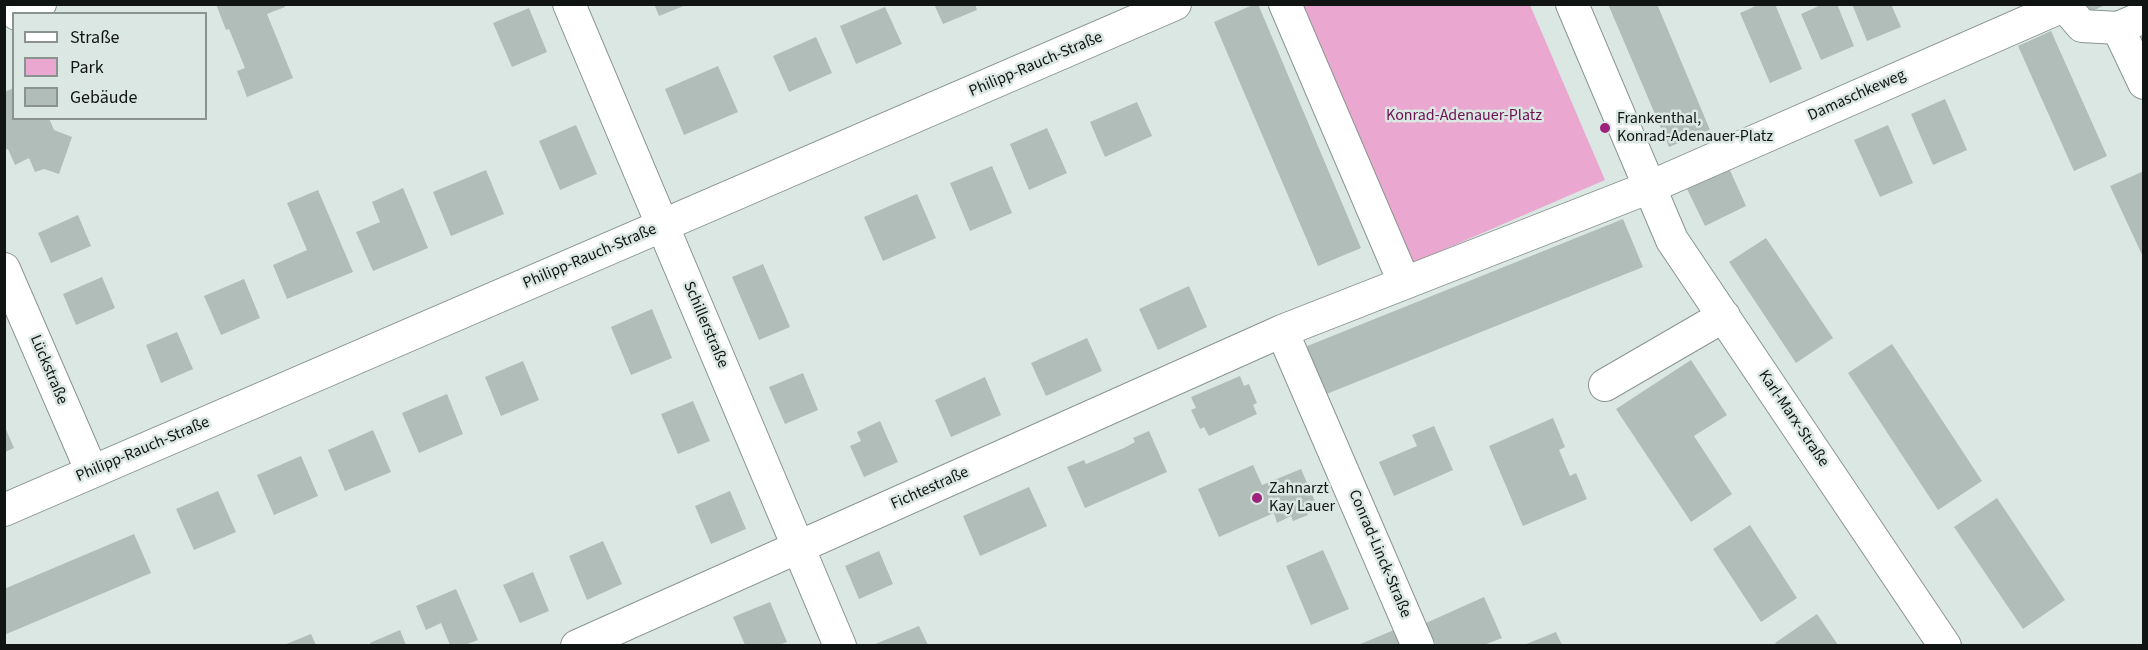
<!DOCTYPE html>
<html>
<head>
<meta charset="utf-8">
<style>
	body { margin:0 }
	#map { position:relative; width:2148px; height:650px; overflow:hidden; background:#dbe7e2; font-family:"Source Sans 3",sans-serif }
	canvas { display:block }
	.frame { position:absolute; inset:0; border:6px solid #101513; pointer-events:none }
	.legend { position:absolute; left:12px; top:12px; width:195px; height:108px; box-sizing:border-box; background:#dbe7e2; border:2px solid #8a938f; margin:0; padding:8px 10px; list-style:none; font-size:18px; color:#101513 }
	.legend li { display:flex; align-items:center; gap:12px; height:30px }
	.legend b { width:30px; border:2px solid #8a938f }
</style>
</head>
<body>
<div id="map">
<canvas width="2148" height="650"></canvas>
<div class="frame"></div>
<ul class="legend">
<li><b style="height:8px;background:#fff"></b>Straße</li>
<li><b style="height:16px;background:#eaa8d0"></b>Park</li>
<li><b style="height:16px;background:#b1bdb8"></b>Gebäude</li>
</ul>
</div>
<script>
const context = document.querySelector('canvas').getContext('2d');
context.lineJoin = 'round';
function fillPath(path, color) { context.fillStyle = color; context.fill(path, 'evenodd'); }
function stroke(path, color, width, dash) { context.strokeStyle = color; context.lineWidth = width; context.lineCap = dash ? 'butt' : 'round'; context.setLineDash(dash || []); context.stroke(path); }
function write(font, color, halo, rows, align = 'center') {
  context.font = font + ' "Source Sans 3",sans-serif'; context.lineWidth = 5; context.setLineDash([]); context.textBaseline = 'middle'; context.strokeStyle = halo; context.fillStyle = color; for (const [text, x, y, turn = 0] of rows) {
    context.save(); context.translate(x, y); context.rotate((+turn || 0) * Math.PI / 180); context.textAlign = isNaN(turn) ? turn : align; if (halo) context.strokeText(text, 0, 0); context.fillText(text, 0, 0); context.restore();
  }
}
fillPath(new Path2D(`
	M1301 5H1530L1605 180 1413 263Z`), '#eaa8d0');
fillPath(new Path2D(`
	M216 4H285V7L267 14 293 78 247 97 237 71 245 68 229 29 226 30Z
	M654 4H686V5L659 16Z
	M934 4H975L977 10 943 24Z
	M1255 4H1258L1361 248 1318 266 1214 22Z
	M1608 4H1657L1710 130 1669 147Z
	M1760 4H1775L1802 69 1770 83 1740 13Z
	M1823 4H1837L1854 46 1821 60 1801 14Z
	M1852 4H1891L1901 27 1867 41Z
	M2084 4H2107L2088 13Z
	M885 7 902 44 856 64 840 26Z
	M529 8 547 52 512 67 493 23Z
	M2051 31 2107 156 2074 171 2018 46Z
	M816 37 832 73 789 92 773 56Z
	M718 66 738 112 684 135 665 89Z
	M14 88V118H49L54 130 72 137 59 174 44 169 35 172 29 158 15 165 8 149 4 150V92Z
	M1945 99 1967 150 1933 165 1911 114Z
	M1137 102 1152 136 1105 157 1090 122Z
	M576 125 597 174 560 190 539 141Z
	M1888 125 1913 183 1880 197 1854 140Z
	M1047 128 1067 173 1029 190 1010 144Z
	M992 166 1012 213 970 231 950 183Z
	M1729 168 1746 206 1705 226 1687 189Z
	M486 170 504 214 451 236 433 192Z
	M2144 171V259L2110 186Z
	M403 188 428 248 373 271 356 232 380 222 372 202Z
	M318 190 353 272 287 299 273 265 307 250 287 203Z
	M917 194 936 238 883 261 864 217Z
	M78 215 91 246 51 263 38 233Z
	M1623 219 1643 267 1324 395 1305 347Z
	M1766 238 1833 338 1796 363 1729 262Z
	M763 264 790 327 759 340 732 277Z
	M102 277 115 308 76 325 63 294Z
	M244 279 260 318 221 335 204 296Z
	M1189 286 1207 327 1158 350 1139 309Z
	M652 309 672 358 631 375 611 327Z
	M177 332 193 369 161 383 146 345Z
	M1087 338 1102 371 1046 396 1031 363Z
	M1892 344 1982 481 1938 510 1848 373Z
	M1691 360 1727 415 1694 436 1732 494 1691 522 1616 409Z
	M523 361 539 400 501 416 485 377Z
	M803 373 818 410 785 424 769 387Z
	M1240 376 1244 386 1249 384 1257 403 1253 405 1257 414 1209 436 1204 427 1200 429 1191 410 1196 408 1191 397Z
	M985 377 1001 415 951 437 935 400Z
	M447 394 463 434 419 453 402 413Z
	M693 401 710 441 678 454 661 414Z
	M1553 418 1565 447 1559 450 1570 476 1576 473 1587 499 1523 526 1489 446Z
	M880 421 898 462 864 477 850 446 861 441 857 432Z
	M1434 426 1453 470 1394 496 1379 462 1417 446 1412 435Z
	M5 427 14 448 5 452Z
	M373 430 391 472 345 491 328 450Z
	M1149 431 1167 472 1085 508 1067 467 1084 460 1086 464 1124 448 1135 442 1133 438Z
	M301 456 318 496 274 515 257 475Z
	M1253 465 1262 485 1301 469 1317 506 1306 510 1308 515 1293 521 1291 516 1277 523 1274 513 1219 537 1198 489Z
	M1029 487 1047 526 980 556 963 516Z
	M218 491 236 532 194 550 176 509Z
	M730 491 746 529 711 544 695 506Z
	M1997 498 2065 600 2023 629 1954 527Z
	M1750 525 1797 598 1761 622 1713 549Z
	M134 534 151 573 4 635V589Z
	M603 541 622 584 587 600 569 556Z
	M1323 550 1349 609 1311 625 1286 566Z
	M879 551 893 584 859 599 845 566Z
	M533 572 549 611 520 623 503 585Z
	M456 589 478 640 465 645H450L441 623 426 630 416 606Z
	M1484 597 1502 638 1484 645H1436L1426 623Z
	M770 602 787 642 779 645H745L733 617Z
	M1817 614 1838 645H1777L1775 643Z
	M919 626 928 645H873Z
	M400 630 406 645H371L370 643Z
	M1394 630 1400 645H1358Z
	M1556 632 1562 645H1524Z
	M311 634 316 645H284Z`), '#b1bdb8');
const minor = new Path2D(`
	M569 4 840 646
	M1285 4 1404 282
	M1572 4 1672 240 1945 646
	M2063 4 2082 26 2118 28 2144 17
	M17 14 40 4
	M2118 28 2144 83
	M4 269 92 472
	M1282 331 1418 646
	M1605 385 1724 316
	M4 510 1175 4
	M577 646 1282 331 1650 187 2063 6`);
stroke(minor, '#8a9590', 34);
stroke(minor, '#fff', 32);
for (const [x, y, r, color] of [
	[1605,128,6,"#9e237a"],
	[1257,498,6,"#9e237a"]
]) { const dot = new Path2D(); dot.arc(x, y, r, 0, 2 * Math.PI); context.fillStyle = color; context.fill(dot); stroke(dot, '#dbe7e2', 2); }
write('16px', '#101513', '#dbe7e2', [
	["Philipp-Rauch-Straße",1036,65,-23],
	["Damaschkeweg",1857,96,-24],
	["Philipp-Rauch-Straße",590,257,-23],
	["Schillerstraße",705,325,67],
	["Lückstraße",48,370,67],
	["Karl-Marx-Straße",1793,419,56],
	["Philipp-Rauch-Straße",143,450,-23],
	["Fichtestraße",930,489,-24],
	["Conrad-Linck-Straße",1379,554,67]
]);
write('16px', '#6c1052', '#dbe7e2', [
	["Konrad-Adenauer-Platz",1464,116]
]);
write('16px', '#101513', '#dbe7e2', [
	["Frankenthal,",1617,119],
	["Konrad-Adenauer-Platz",1617,137],
	["Zahnarzt",1269,489],
	["Kay Lauer",1269,507]
], 'left');
</script>
</body>
</html>
